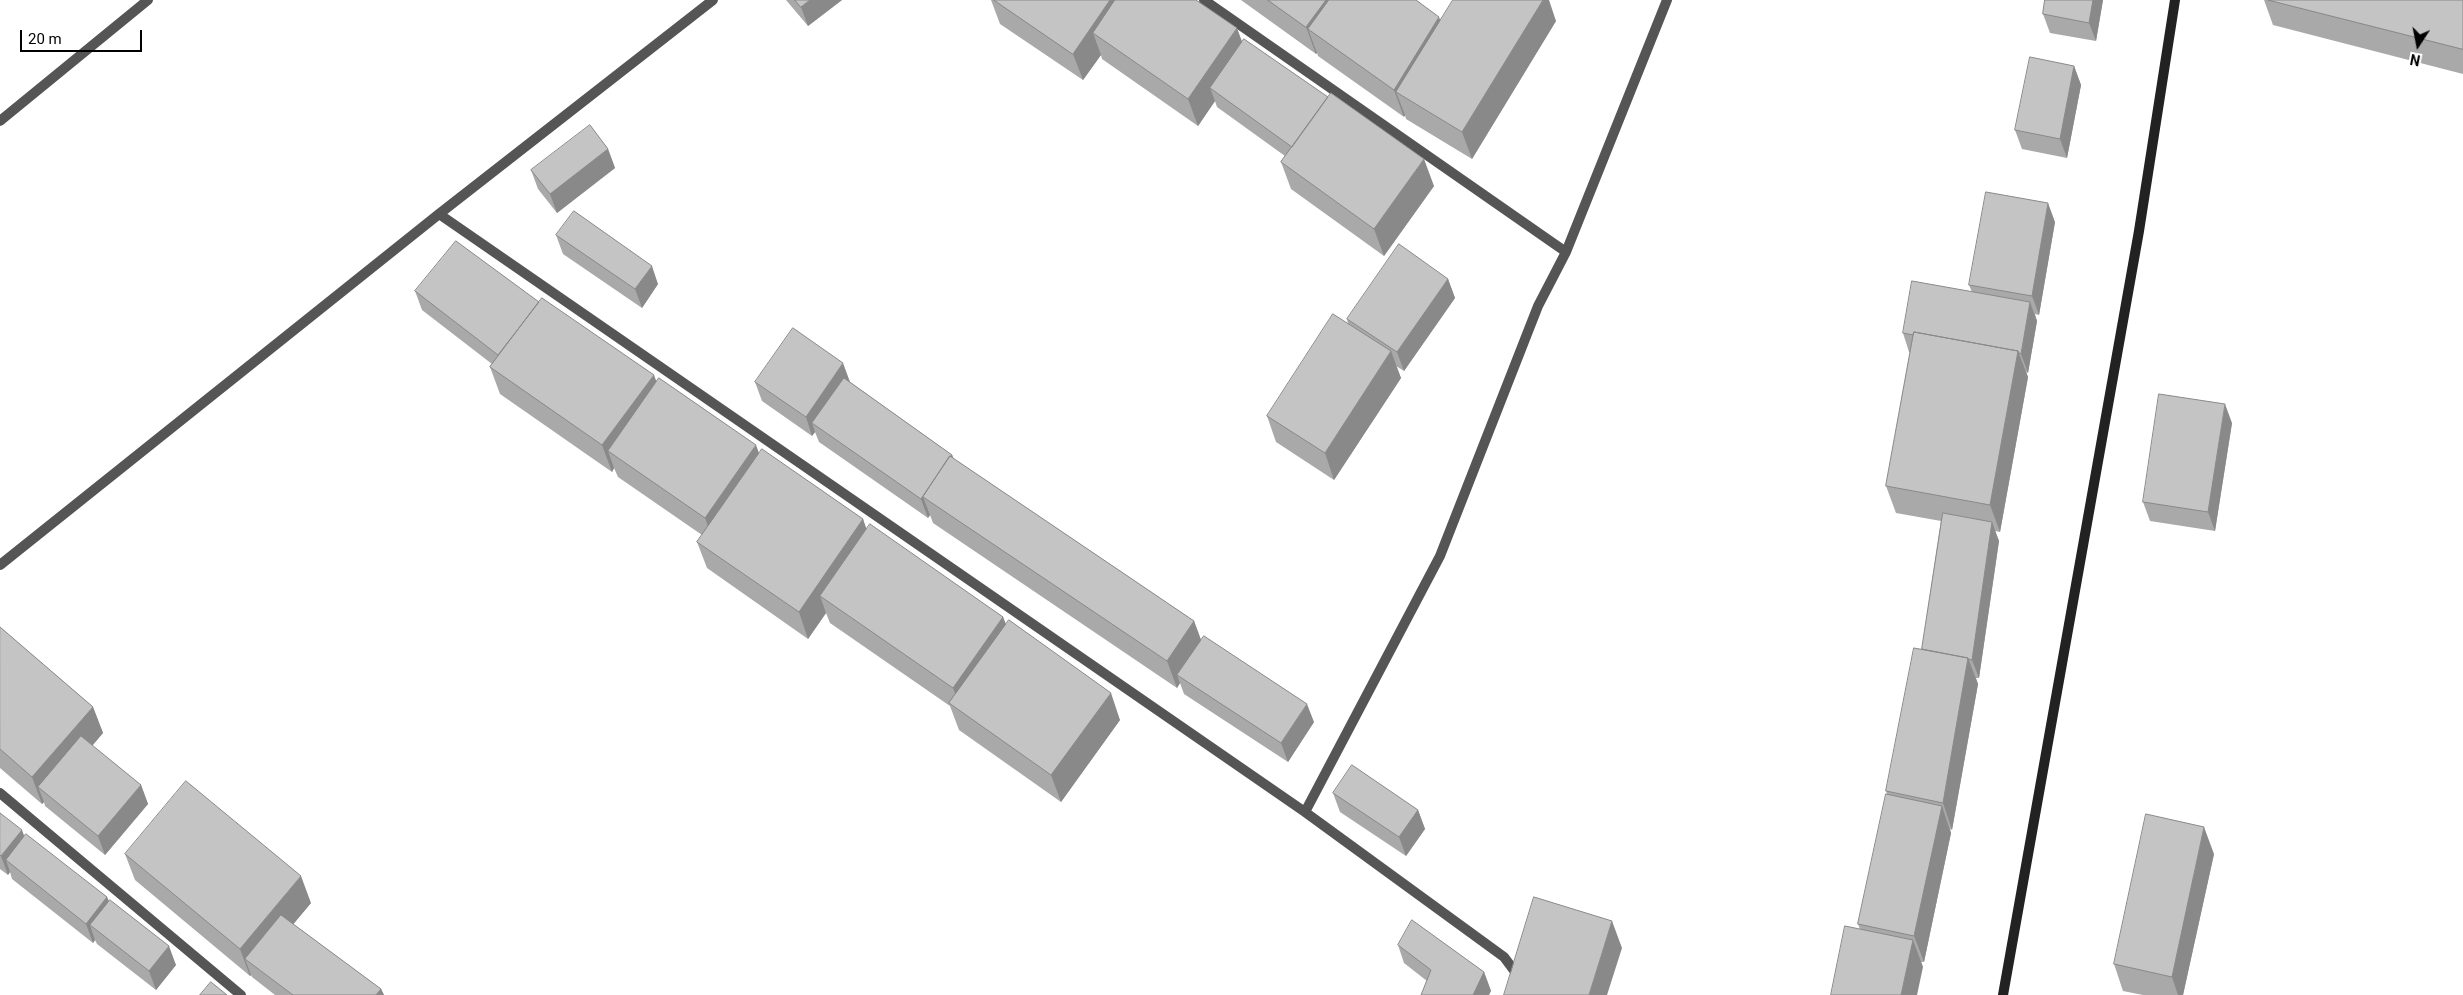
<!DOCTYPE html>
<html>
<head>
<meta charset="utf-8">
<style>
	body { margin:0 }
	#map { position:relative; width:2463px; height:995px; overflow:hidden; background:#fff; font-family:Roboto,sans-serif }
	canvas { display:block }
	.north { position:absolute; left:2393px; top:20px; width:50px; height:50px; -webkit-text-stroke:4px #fff; paint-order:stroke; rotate:191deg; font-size:14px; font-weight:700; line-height:20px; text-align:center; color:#000 }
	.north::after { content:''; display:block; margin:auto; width:18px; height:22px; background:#000; clip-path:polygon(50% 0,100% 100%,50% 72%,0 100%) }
	.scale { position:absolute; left:20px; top:30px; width:122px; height:22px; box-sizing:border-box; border:2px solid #000; border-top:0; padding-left:6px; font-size:15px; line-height:18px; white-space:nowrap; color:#000; -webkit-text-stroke:4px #fff; paint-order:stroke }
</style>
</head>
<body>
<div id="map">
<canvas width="2463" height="995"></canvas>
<div class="north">N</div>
<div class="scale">20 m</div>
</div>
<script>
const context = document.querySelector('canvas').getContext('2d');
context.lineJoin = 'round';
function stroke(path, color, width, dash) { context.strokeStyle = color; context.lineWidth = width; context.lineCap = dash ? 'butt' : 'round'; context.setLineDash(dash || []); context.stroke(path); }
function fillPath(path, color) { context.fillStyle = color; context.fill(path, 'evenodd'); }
stroke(new Path2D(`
	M0 121 148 0`), '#555', 10);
stroke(new Path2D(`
	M1204 0 1566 252
	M439 214 1305 812 1504 957 1519 977 1510 995
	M0 565 439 214 713 0
	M0 793 241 995
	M1305 812 1440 556 1538 306 1566 252 1667 0`), '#555', 10);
stroke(new Path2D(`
	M2003 995 2139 231 2175 0`), '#222', 10);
fillPath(new Path2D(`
	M786 0H842L808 26Z
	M991 0H1196L1242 42 1434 186 1384 256 1291 189 1281 162 1285 156 1217 107 1215 101 1198 126 1102 59 1101 55 1083 80 1000 24Z
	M1241 0H1416L1441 21H1556L1472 159 1406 119 1405 115 1404 117 1318 56 1317 53 1316 54Z
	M2045 0H2103L2096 41 2050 33 2043 14Z
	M2264 0H2463V74L2273 25Z
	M2074 66 2081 85 2067 158 2022 149 2015 130Z
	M608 149 615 168 557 213 538 189 531 170Z
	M2055 222 2039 315 2035 314 2037 321 2028 373 2026 372 2028 377 2000 532 1995 531 1999 541 1979 678H1976L1978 684 1952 830 1950 829 1951 833 1924 962H1921L1923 967 1860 929 1858 924 1887 794 1886 791 1922 649 1941 521 1896 513 1886 486 1910 352H1909L1903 333 1972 292 1969 285Z
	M556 235 658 284 642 308 563 254Z
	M1448 279 1455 298 1404 371 1396 366 1401 378 1334 480 1276 442 1267 416 1348 324 1347 319Z
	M415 291 539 302 656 381 759 453 863 519 866 529 1003 617 1006 624 1120 720 1061 802 959 730 950 706 830 623 826 613 808 639 707 568 697 542 702 535 618 477 614 468 612 472 500 394 490 367 492 364 422 310Z
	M755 382H850L952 455 954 459 1194 621 1201 640 1314 722 1288 762 1184 694 1180 683 1177 688 933 523 930 515 928 518 819 442 815 432 812 436 762 401Z
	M2232 423 2215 531 2150 521 2143 502Z
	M0 627 93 707 103 733 92 746 141 785 148 804 105 855 45 806 44 802 42 804 0 768Z
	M1333 793 1418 810 1425 829 1406 856 1340 812Z
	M0 813 24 836 107 897 109 901 176 965 156 990 97 944 95 940 93 943 12 879 10 872 8 875 0 869Z
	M125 854 311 903 293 924 381 989 384 995H275L252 977 251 975 250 976 135 880Z
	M2214 854 2183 995H2143L2123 991 2114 964Z
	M1398 945 1484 972 1491 991 1427 981 1404 963Z`), '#a9a9a9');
fillPath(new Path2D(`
	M810 0H842L808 26 801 7Z
	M1110 0H1138L1093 33 1101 55 1083 80 1073 54Z
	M1326 0H1355L1308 29 1317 53 1316 54 1306 27Z
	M1543 0H1549L1556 21 1472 159 1462 132Z
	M2093 0H2103L2096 41 2089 23Z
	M1439 17 1449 44 1396 92 1405 115 1404 117 1394 90Z
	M1237 28 1247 55 1210 88 1215 101 1198 126 1188 99Z
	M2074 66 2081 85 2067 158 2060 139Z
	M608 149 615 168 557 213 550 194Z
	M1424 159 1434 186 1384 256 1374 229Z
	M2048 203 2055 222 2039 315 2032 296Z
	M652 266 658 284 642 308 635 289Z
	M1448 279 1455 298 1404 371 1397 352Z
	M2030 302 2037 321 2028 373 2021 354Z
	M1391 351 1401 378 1334 480 1325 453Z
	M2018 351 2028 377 2000 532 1990 505Z
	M843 363 850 382 812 423 815 432 812 436 806 417Z
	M654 375 664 402 608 451 614 468 612 472 602 445Z
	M2225 404 2232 423 2215 531 2208 512Z
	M756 445 766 472 715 545 705 518Z
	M952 455 959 474 923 497 930 515 928 518 921 499Z
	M863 519 872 545 820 596 826 613 808 639 799 612Z
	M1992 522 1999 541 1979 678 1972 660Z
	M1003 617 1013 644 962 712 953 688Z
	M1194 621 1204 648 1177 675 1180 683 1177 688 1167 661Z
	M1968 658 1978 684 1952 830 1943 803Z
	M1111 693 1120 720 1061 802 1051 775Z
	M1307 704 1314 722 1288 762 1281 743Z
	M93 707 103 733 49 796 38 787 44 802 42 804 32 777Z
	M141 785 148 804 105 855 98 836Z
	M1942 806 1951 833 1924 962 1914 936Z
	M1418 810 1425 829 1406 856 1399 837Z
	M2204 827 2214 854 2183 995H2178L2172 977Z
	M22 830 29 849 6 860 10 872 8 875 1 856Z
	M301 876 311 903 257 968 245 959 251 975 250 976 240 949Z
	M107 897 114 916 90 925 95 940 93 943 86 924Z
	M1612 921 1622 948 1607 995H1589Z
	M1913 940 1923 967 1917 995H1901Z
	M169 946 176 965 156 990 149 971Z
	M1484 972 1491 991 1489 995H1473Z
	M381 989 384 995H376Z`), '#898989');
const building = new Path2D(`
	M795 0H810L801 7Z
	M994 0H1110L1073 54Z
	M1115 0H1196L1237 28 1188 99 1093 33Z
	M1268 0H1326L1306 27Z
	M1329 0H1416L1439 17 1394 90 1308 29Z
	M1453 0H1543L1462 132 1396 92Z
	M2045 0H2093L2089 23 2043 14Z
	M2268 0H2463V49Z
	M1244 39 1328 97 1292 147 1210 88Z
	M2030 57 2074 66 2060 139 2015 130Z
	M1331 93 1424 159 1374 229 1281 162Z
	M590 125 608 149 550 194 531 170Z
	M1986 192 2048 203 2032 296 1969 285Z
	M574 211 652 266 635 289 556 235Z
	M456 241 539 302 498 355 415 291Z
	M1399 244 1448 279 1397 352 1347 319Z
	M1912 281 2030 302 2021 354 2019 353 2018 351 1914 332 1913 335 1903 333Z
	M542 298 654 375 602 445 490 367Z
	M1333 314 1391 351 1325 453 1267 416Z
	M793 328 843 363 806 417 755 382Z
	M1914 332 2018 351 1990 505 1886 486Z
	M659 378 756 445 705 518 608 451Z
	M844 378 952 455 951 457 950 456 921 499 812 423Z
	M2159 394 2225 404 2208 512 2143 502Z
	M762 449 863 519 799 612 697 542Z
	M950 456 1194 621 1167 661 923 497Z
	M1943 513 1992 522 1972 660 1968 659V658L1922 649Z
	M870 524 1003 617 953 688 820 596Z
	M1009 620 1111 693 1051 775 949 703Z
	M0 627 93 707 32 777 0 749Z
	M1204 636 1307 704 1281 743 1177 675Z
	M1914 648 1968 658 1943 803 1886 791Z
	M81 736 141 785 98 836 38 787Z
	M1352 765 1418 810 1399 837 1333 793Z
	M186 781 301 876 240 949 125 854Z
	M1886 794 1942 806 1914 936 1858 924Z
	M0 813 22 830 1 856 0 855Z
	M2146 814 2204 827 2172 977 2114 964Z
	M26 834 107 897 86 924 6 860Z
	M1534 897 1612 921 1589 995H1504Z
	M110 900 169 946 149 971 90 925Z
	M281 915 381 989 376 995H293L245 959Z
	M1412 920 1484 972 1473 995H1421L1431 970 1398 945Z
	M1845 926 1913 940 1901 995H1831Z
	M211 982 227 995H200Z`);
fillPath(building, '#c4c4c4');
stroke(building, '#898989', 1);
</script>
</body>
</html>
